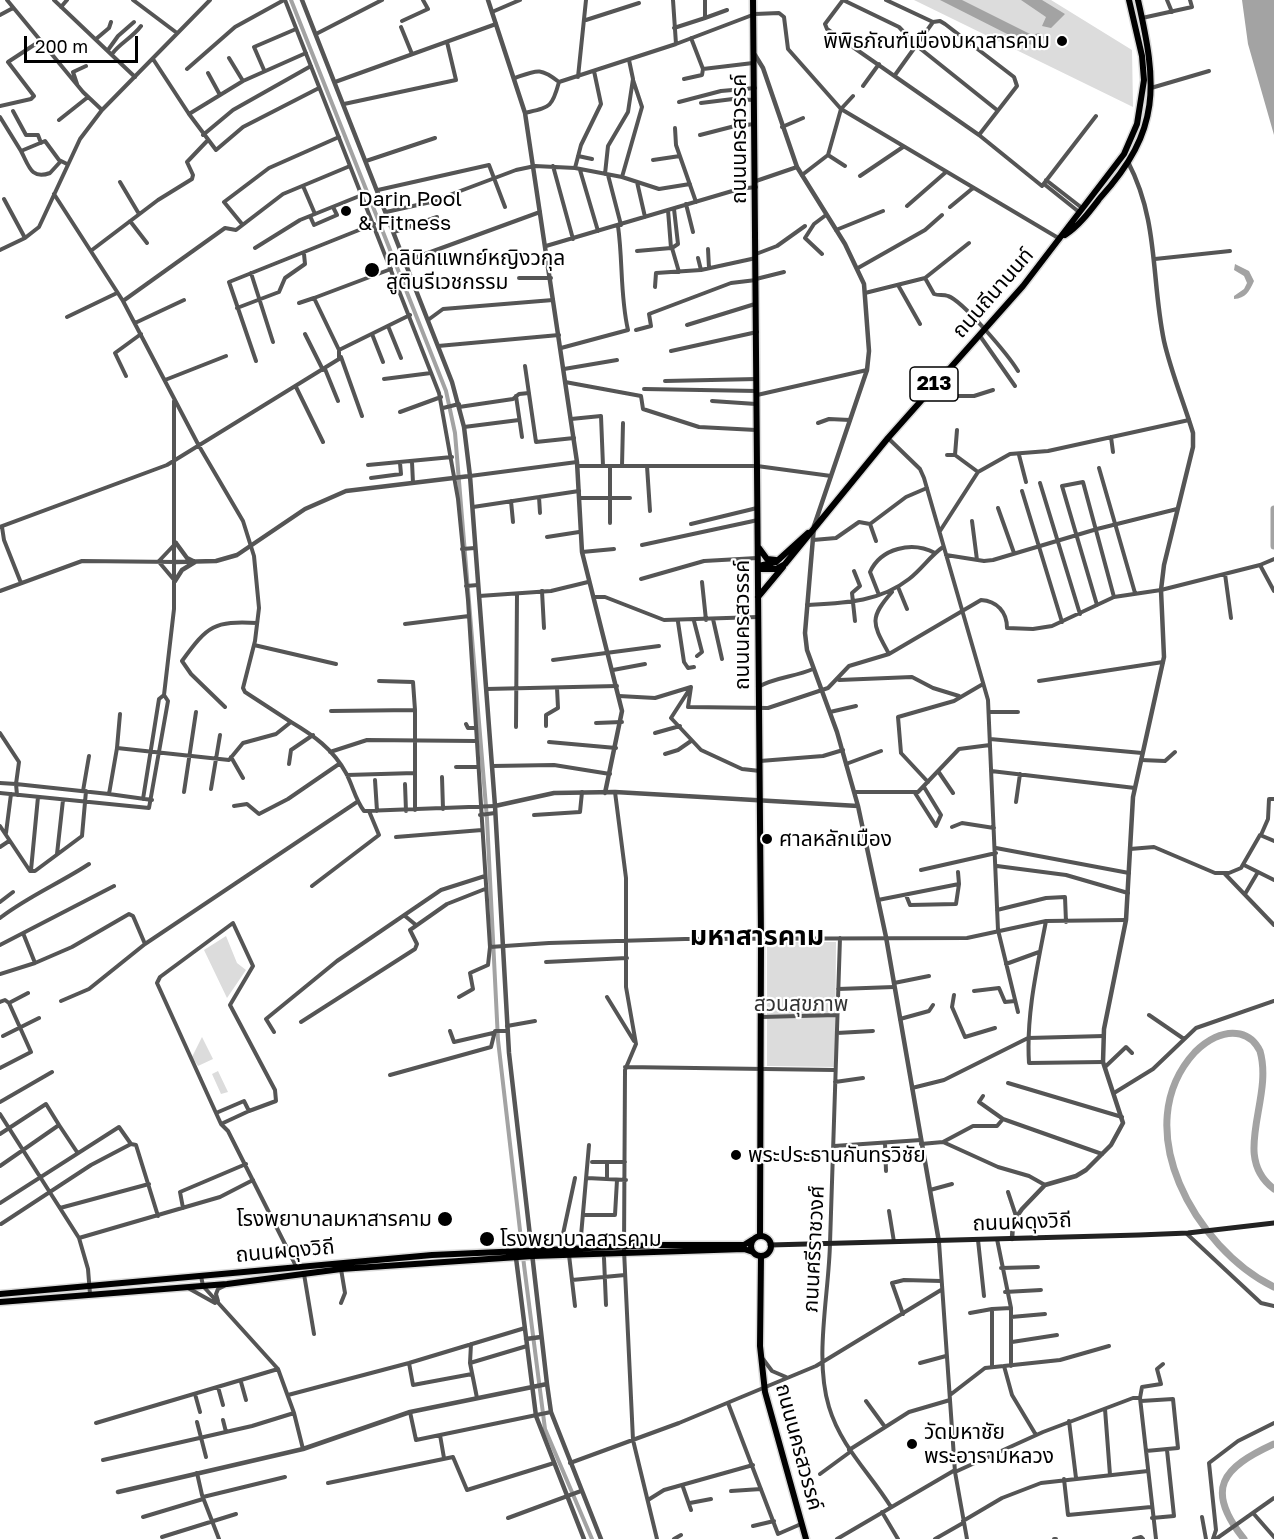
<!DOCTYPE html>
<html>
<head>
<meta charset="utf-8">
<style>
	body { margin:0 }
	#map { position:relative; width:1274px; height:1539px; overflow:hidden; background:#fff; font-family:"Golos Text",sans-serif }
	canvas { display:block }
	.scale { position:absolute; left:24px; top:36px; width:114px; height:27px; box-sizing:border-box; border:3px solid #000; border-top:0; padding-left:8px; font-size:18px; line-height:21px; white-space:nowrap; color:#000; -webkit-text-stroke:4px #fff; paint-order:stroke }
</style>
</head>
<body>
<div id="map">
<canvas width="1274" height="1539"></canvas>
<div class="scale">200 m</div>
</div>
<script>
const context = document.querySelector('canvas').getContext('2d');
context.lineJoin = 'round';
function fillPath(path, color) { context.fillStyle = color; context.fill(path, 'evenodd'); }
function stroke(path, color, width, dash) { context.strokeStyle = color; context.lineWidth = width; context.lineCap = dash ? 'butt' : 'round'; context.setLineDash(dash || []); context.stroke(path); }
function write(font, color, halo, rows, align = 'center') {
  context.font = font + ' "Golos Text","Noto Sans Thai",sans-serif'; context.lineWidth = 4.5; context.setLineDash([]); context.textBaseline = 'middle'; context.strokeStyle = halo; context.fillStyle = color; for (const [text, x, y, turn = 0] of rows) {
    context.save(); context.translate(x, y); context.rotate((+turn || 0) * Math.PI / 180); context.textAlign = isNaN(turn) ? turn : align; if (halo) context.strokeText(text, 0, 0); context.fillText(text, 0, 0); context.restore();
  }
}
fillPath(new Path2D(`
	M914 0H1051L1132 50 1133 107Z
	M226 936 237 963 246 970 227 998 204 950Z
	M767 942H836L835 1067 767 1066Z
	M202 1037 213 1059 198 1066 192 1057Z
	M218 1071 228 1092 221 1094 212 1074Z`), '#dcdcdc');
fillPath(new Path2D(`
	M940 0H962L1032 35 1039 33 1044 37 1036 46 1025 43Z
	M1021 0H1042L1065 14 1051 28 1042 26 1046 17Z
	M1242 0H1274V135L1248 44Z
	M1235 264 1249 271 1254 281C1249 292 1246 298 1234 299V296L1244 289 1247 283 1244 276 1234 270Z`), '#a3a3a3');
stroke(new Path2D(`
	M291 0 446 391 455 433 487 819 498 1040 524 1265 545 1429 592 1539`), '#a3a3a3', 4);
stroke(new Path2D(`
	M1274 509V546
	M1274 1189C1230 1156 1274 1100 1260 1051 1256 1043 1249 1036 1240 1034 1223 1030 1206 1041 1195 1052 1126 1127 1196 1249 1274 1287
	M1244 1539C1204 1489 1222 1468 1274 1444`), '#a3a3a3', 7);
const primary = new Path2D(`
	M753 0 761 939 760 1236
	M1065 235C1079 226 1090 211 1100 198 1162 130 1157 84 1138 0
	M759 548 767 559 776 560
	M759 566 776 562 808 533
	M758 569H776L785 564 888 438 1023 286 1124 154 1137 124 1144 80 1142 56 1129 0
	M758 597 783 567
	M751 1246a10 10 0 1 1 20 0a10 10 0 1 1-20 0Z
	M761 1256 760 1346 765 1392 806 1539
	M0 1294 432 1255 657 1245H744L752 1240
	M0 1302 227 1284 341 1269 533 1256 744 1249 753 1252`);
stroke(primary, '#dbdbdb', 9);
stroke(new Path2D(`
	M7 0 83 92 102 110
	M54 0 135 77
	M133 0 177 33
	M285 0 439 393 458 499 468 600 490 947 488 965 470 973 473 989 459 997
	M673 0 676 44
	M843 0 825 24 827 29 979 135 1042 186 1096 116
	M843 0 899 27 917 46 997 110
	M886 0 933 22
	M1167 0 1172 12
	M61 7 67 0
	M492 12 520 0
	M0 15 13 8
	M705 18 727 10
	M1142 18 1192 7 1190 0
	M586 20 639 3
	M402 21 428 9 423 0
	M401 27 412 54
	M674 28 705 18V0
	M316 34 382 0
	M691 38 703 69
	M96 39 109 28 111 22
	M108 50 118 36 134 22
	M112 54C120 43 132 38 141 26
	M229 58 243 81
	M153 59 189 114 243 81 306 53
	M187 69 235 27 284 0
	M264 70 254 47 296 29
	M208 73 220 95
	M895 75 933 22 940 21 945 24 1014 77 1017 86 979 135
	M578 77 586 0
	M515 78C537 70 540 67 559 82 552 108 550 107 525 113
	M684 79 702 75 703 69 753 63
	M335 82 496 24
	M559 82 676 44 755 14 779 13 784 17 788 49 841 109 1060 239
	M77 84 73 72 86 66
	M863 86 879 64
	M1151 88 1209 71
	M679 102 721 91 755 88
	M701 103 733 99 754 100
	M344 104 456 80 447 42
	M0 106 31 99 34 96 8 62 40 41
	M13 111 26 135H38L41 143
	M189 114 216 150 243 127 319 88
	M0 117 21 151 45 141 59 160 67 164
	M59 120 88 97
	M782 127 803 118
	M675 128 676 145 696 202
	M203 135 233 110 311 66
	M700 135 735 126 755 124
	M21 151C29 166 31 180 50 173L61 161
	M828 155 845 166
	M578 156 592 159
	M653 160 680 156
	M366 161 435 138
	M553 166 573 239
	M575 168 581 145 601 104 594 71
	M580 170 598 231
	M605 174 608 146 628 112 633 79 629 60
	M608 175 621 225
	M802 175 828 155 841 109 853 96
	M860 176 903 147
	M622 177 642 107 633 80
	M1046 180 1082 208
	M756 181 797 167
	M120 182 139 214
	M637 182 645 217
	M1044 184 1079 212
	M303 186 315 214
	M378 190 489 165 505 207
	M54 194 123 301 199 446 243 521 254 556 259 608 255 641 243 688 245 692 291 722
	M4 199 25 238
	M686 204 693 232
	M907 206 946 172
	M950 207 973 188
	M674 209 678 244 672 248 679 272
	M668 210 671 248
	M386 212 431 202 516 170 535 166 575 168 622 177 659 189 690 184
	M310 216 314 225 337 215 333 207
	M130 221 147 243
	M242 224 224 202 269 168 339 137
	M836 230 883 211
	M394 232 437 217
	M546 246 739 189 756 187
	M255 248 300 220 362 195
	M708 249 709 268
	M0 250 25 238 39 227 80 139 102 110 210 0
	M92 250 158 200 192 179 193 175 187 162 208 140
	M637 251 671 248
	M756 254 777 246 805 226
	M822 254 805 238 814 224 826 215
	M698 258 701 270
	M1155 259 1230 251
	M406 261 540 212
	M858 268 925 230 942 215
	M251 273 273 342
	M519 278H551
	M925 278 934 294C939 296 943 294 948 296 963 301 1009 356 1018 371
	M756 279 784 272
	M898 285 920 324
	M655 287 656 273 701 270 756 258
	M865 293 925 278 969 243
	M314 298 391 269
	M123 301 225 228 236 230 283 194 350 166
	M237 308 279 292 285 278 305 264 304 254
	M67 317 117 293
	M428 320 443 309 553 300
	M135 323 184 300
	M687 325 755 304
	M388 326 401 358
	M636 330 651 326 649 314 731 283 756 280
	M305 334 323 370
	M372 334 383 362
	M980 336 1015 386
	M438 346 559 335
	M561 348 628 330C620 296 623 261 618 226
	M339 350 410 315
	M671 351 757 332
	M341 357 362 416
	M256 361 229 282 374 224
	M525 366 536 442 574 438
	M325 369 338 401
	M564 369 617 360
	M943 375 952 396H974L993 390
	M126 376 115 353 141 334
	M384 379 431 373
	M165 380 226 356
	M665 381 757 379
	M565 382 641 396 643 409 699 427 756 430
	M296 387 323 442
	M644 389 757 391
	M757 395 867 370
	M516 396 522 437
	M712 401 756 404
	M459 407 513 399 519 394 529 393
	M443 408 459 404
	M400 412 441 397
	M571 419 601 416 603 466
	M818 423 829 419 850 420
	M464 427 519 420
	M1111 437 1113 452
	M888 438 920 469 924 478 988 700 998 930 1018 1012
	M947 455H955L978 472
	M955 455 957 430
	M1019 455 1026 482
	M412 462 413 483
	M368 465 452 457
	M577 466H757L831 476
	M622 466 623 423
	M647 466 650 511
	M1099 468 1135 593
	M470 476 577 462
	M371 478 401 474 400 463
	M1040 483 1080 614
	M1022 491 1062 622
	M539 497 540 513
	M580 498H630
	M511 501 513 522
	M473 507 579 491
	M998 508 1014 553
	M972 521 977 560
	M610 523V466
	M691 524 757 508
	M0 527 167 465 339 359V350L314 298 299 303
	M2 527 4 540 21 583
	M940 531 978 472 1010 454 1048 451 1189 420
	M547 537 579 532
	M813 540 836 538 859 522 870 524
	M876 541 870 524 906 497 927 488
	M642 545 758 520
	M462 549 475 548
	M582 552 614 549
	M946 555 984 561 993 560 1097 529 1177 509
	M159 561 176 543
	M159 562 175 581
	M1260 565 1274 591
	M854 571 860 586 852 593 855 621
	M1225 574 1231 618
	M641 579 704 561 757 558
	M702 582 706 620
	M466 586 478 585
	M898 587 907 609
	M0 591 82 561 176 562
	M542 591 544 628
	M879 595 870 572C881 548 912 541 935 553
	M479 596 551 591 588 582
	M594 597H605L664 620 758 617
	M807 605C844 603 880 602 909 579 922 569 930 556 943 547
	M1097 605 1062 486 1083 482 1114 597
	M713 619 722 659
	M694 621 702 652 697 656
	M678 622 684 662 688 668 694 667
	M405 624 469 616
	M254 645 336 664
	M889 654C873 624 868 619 892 592
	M553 660 659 646
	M613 670 645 664
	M839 680 912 677 933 688 959 696
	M379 681 413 682 415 710
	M1039 681 1163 662
	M758 687C775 677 795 677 813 669
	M486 689 617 686
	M689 690 671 718 701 750 742 769 760 771
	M164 695 174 609V401
	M619 696 655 698 691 687 688 707 768 708 828 688 849 666 889 654 981 600C997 601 1007 612 1007 628L1033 629 1052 626 1114 597 1161 590 1260 565 1274 559
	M225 707 191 674 182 661C208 625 214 621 257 623
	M331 711 415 710V810
	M830 712 856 706
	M989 712H1018
	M596 723 622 722
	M466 724 468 728H475
	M546 726V715L558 708 557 688
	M516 727 517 594
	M0 733 19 762 16 784 109 794
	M655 733 680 726
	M990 739 1142 753
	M549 742 616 748
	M117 748 120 714
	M330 752 367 740 476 741
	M665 754 678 750 691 741
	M231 757 243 778
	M1141 760 1165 761 1175 752
	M760 761 823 756 843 750
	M289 764 291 750 313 735
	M846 764 881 751
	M492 766 554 765 610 774
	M456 767H478
	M938 771 953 793
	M991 771 1135 788
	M347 775 415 773
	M442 777 443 809
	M375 780 377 811
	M928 782 901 753 898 717 954 701 983 684
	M0 783 16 784 17 795
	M405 784 406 811
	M211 789 220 735
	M83 791 89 756
	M184 792 196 712
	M615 792 626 878V987L636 1044 625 1070 624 1250 633 1440 657 1539
	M855 792H918L959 749 990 745
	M0 793 149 808 168 701 164 695 159 699 143 799
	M915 793 936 826 941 815 924 787
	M152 800 109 794 117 748 229 760 243 743 276 734 291 722C313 735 333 749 346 773 353 786 355 799 364 811L495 806
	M1016 802 1020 774
	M234 806 247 804 259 814 288 799 339 764
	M480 815 495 813
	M534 815 580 812 582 792
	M0 826 30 871H35L82 836 86 791
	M952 827 962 823 994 828
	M6 833 11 794
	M1261 835 1268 819 1269 799H1274
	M396 837 482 830
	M0 847 9 841
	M996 848 1129 873
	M1130 849 1154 847 1215 873H1229L1241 868 1260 835 1274 841
	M57 854 63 800
	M1244 865 1274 880
	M997 866 1066 875 1128 893
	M31 870 38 797
	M921 870 996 853
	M958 872 959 884
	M1225 874 1274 925
	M312 886 379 835 369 811
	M1245 894 1258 872
	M878 900 959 884 956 904 910 905 906 895
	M0 902 13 892
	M997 910 1046 898 1065 897 1066 922
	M405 916 416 925
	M0 918C27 897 60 883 89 864
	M1046 921C1037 968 1026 1015 1029 1063L1103 1062
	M23 933 35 963 72 947 129 914 133 916 145 944
	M840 938C836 1040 833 1142 830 1243 829 1294 814 1358 829 1407 841 1447 870 1473 891 1507
	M0 945 114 886
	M490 947 549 943 685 939 967 938 1046 921 1126 920
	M546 962 627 958
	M1006 964 1039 952
	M0 974 35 963
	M894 983 929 976
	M838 989 894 987
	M974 991 999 988 1005 1002 1015 1001
	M954 995 952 1007 965 1037 995 1028
	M607 997 634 1041
	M61 1001 89 989 145 944 357 802
	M0 1002 5 1000 9 1003 31 1052 0 1068
	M9 1003 28 993
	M1149 1015 1184 1039
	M761 1017 837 1015
	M900 1019 929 1011 933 1005
	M301 1022 415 949 417 944 410 930 447 904 485 889
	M507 1026 535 1021
	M450 1031 454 1042 493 1033
	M274 1032 266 1019 337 961 441 890 485 876
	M837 1033 873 1031
	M3 1036 39 1018
	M625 1067 835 1070
	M1105 1067 1126 1047 1132 1053
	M390 1075 491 1047 495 1031H507
	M835 1082 863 1078
	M1008 1083 1122 1117
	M912 1088 944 1080 1028 1038 1104 1036
	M1114 1093 1153 1069 1196 1028 1274 1001
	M983 1096 979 1102 1003 1119 1102 1154
	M0 1102 52 1072
	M249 1111 276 1101 275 1090 230 1005 253 966 233 923 160 977 157 983 221 1124 228 1131 296 1266
	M216 1113 244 1101 249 1111 221 1124
	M0 1114 79 1238 88 1269 90 1294
	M59 1125 77 1152
	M0 1134 46 1104 59 1125 0 1166
	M943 1142 973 1126H997L1003 1119
	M885 1143 886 1171
	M921 1144 943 1142 998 1167 1029 1176 1045 1185
	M834 1146 921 1140
	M592 1162H625
	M587 1178 626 1180
	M607 1179V1162
	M930 1190 952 1184
	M1008 1192 1016 1216
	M0 1203 119 1127 131 1144
	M60 1208 149 1184
	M183 1208 180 1192 246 1164
	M889 1211 894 1242
	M583 1215H615L617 1180
	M1 1224 91 1165 131 1144 136 1145 158 1216
	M1186 1233 1261 1303 1274 1306
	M581 1236 589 1145
	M79 1238 220 1197 253 1180
	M997 1239 1011 1308V1366
	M978 1240 984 1296
	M939 1242 955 1472 967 1539
	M560 1248 575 1178
	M569 1255 575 1306
	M604 1258 606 1305
	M1001 1268 1038 1267
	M341 1269 345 1293 341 1303
	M304 1274 314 1334
	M201 1276 203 1286 278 1369 294 1413 303 1449
	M572 1280 625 1275
	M188 1288 215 1303
	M1005 1292 1041 1290
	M218 1301 216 1294 218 1289 224 1286
	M970 1313 992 1309
	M903 1314 892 1283 904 1280 941 1281
	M1011 1317 1045 1314
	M1012 1342 1057 1335
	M471 1344 470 1363 527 1346
	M763 1359 772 1371 786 1377
	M409 1363 413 1385 472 1374
	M470 1363 477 1398
	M920 1363 946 1356
	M1004 1366 1012 1395 1036 1435
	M992 1367V1309L1011 1308
	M241 1382 246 1400
	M218 1387 223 1405
	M195 1394 200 1412
	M288 1395 409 1363 525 1328
	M950 1395 985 1368 1060 1360 1109 1346
	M1140 1398 1142 1387 1161 1384 1157 1369 1163 1364
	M866 1401 885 1427
	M1141 1401 1173 1399 1178 1448 1146 1451
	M728 1403 778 1534 801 1524
	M1105 1409 1110 1475
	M410 1412 416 1440 551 1412
	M223 1420 226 1432
	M1069 1421 1076 1478
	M197 1422 206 1457
	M96 1423 278 1369
	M440 1435 444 1458
	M849 1450 909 1412 950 1400
	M103 1460 252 1426 294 1413
	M570 1463 679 1423 816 1366 941 1290
	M955 1472 1043 1432 1133 1398H1140L1156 1539
	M197 1473 202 1495 219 1539
	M820 1474 850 1452
	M1064 1479 1068 1515 1151 1507
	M328 1483 453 1457 467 1490 554 1463
	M683 1487 691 1510
	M731 1491 761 1489
	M203 1497 285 1477
	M648 1500 664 1490 753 1465
	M690 1503 711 1499
	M882 1512 898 1539
	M1253 1513 1274 1537
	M143 1517 203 1499
	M1202 1517 1206 1539
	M508 1518 581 1491
	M1152 1518 1174 1516 1167 1450
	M963 1521 1002 1498 1041 1483 1148 1471
	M753 1526 774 1521
	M162 1537 236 1514
	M674 1539 681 1535
	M837 1539 955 1470
	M935 1539 963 1523
	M1054 1539H1056
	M1134 1539 1141 1537 1143 1539
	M1213 1539 1216 1530 1209 1463 1238 1441 1274 1423
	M1216 1539 1274 1498`), '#555', 4);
stroke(new Path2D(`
	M302 0 452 382 464 427 470 476 495 806 509 1053 547 1384 551 1412 601 1539
	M488 0 525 113 577 462 582 552 622 711 605 793
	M755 55 763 68 797 167 845 244 864 284 869 351 867 370 814 526 805 633 807 650 837 732 858 806 886 937 939 1242
	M176 562 216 561 237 555 305 509 346 491 470 476
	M175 581 182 570 195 562 187 558 176 543
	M495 806 554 793 615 792 858 806
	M1012 1239 1013 1222 1022 1209 1045 1185 1076 1176 1086 1170 1111 1145 1123 1123 1103 1062 1104 1029 1126 920 1133 797 1164 657 1161 590 1164 565 1193 447V433C1184 403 1171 372 1164 341 1151 279 1159 221 1128 162
	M516 1258 536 1416 584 1539
	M526 1339 541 1337
	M118 1492 303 1449 410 1412 547 1384`), '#555', 4.5);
stroke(new Path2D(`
	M770 1245 1139 1235 1188 1233 1274 1223`), '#222', 5);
stroke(primary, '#000', 6);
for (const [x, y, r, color] of [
	[1062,41,6,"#000"],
	[346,211,6,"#000"],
	[372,270,8,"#000"],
	[767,839,6,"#000"],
	[736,1155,6,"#000"],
	[445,1219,8,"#000"],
	[487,1239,8,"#000"],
	[912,1444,6,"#000"]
]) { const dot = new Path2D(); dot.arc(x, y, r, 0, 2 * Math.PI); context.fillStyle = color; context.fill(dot); stroke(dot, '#fff', 2); }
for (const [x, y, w] of [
	[934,384,48]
]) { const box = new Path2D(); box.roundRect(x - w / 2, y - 17, w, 34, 4.5); context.fillStyle = '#fff'; context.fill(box); stroke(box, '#000', 1.5); }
write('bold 20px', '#000', null, [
	["213",934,384]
]);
write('21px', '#000', '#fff', [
	["พิพิธภัณฑ์เมืองมหาสารคาม",1050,41,"right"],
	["Darin Pool",358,199],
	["& Fitness",358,223],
	["คลินิกแพทย์หญิงวกุล",386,258],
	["สูตินรีเวชกรรม",386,282],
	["ศาลหลักเมือง",779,839],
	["พระประธานกันทรวิชัย",748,1155],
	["โรงพยาบาลมหาสารคาม",432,1219,"right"],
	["โรงพยาบาลสารคาม",500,1239],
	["วัดมหาชัย",924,1432],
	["พระอารามหลวง",924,1456]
], 'left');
write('21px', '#000', '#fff', [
	["ถนนนครสวรรค์",739,139,-90],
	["ถนนถีนานนท์",993,293,-49],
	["ถนนนครสวรรค์",742,625,-90],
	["ถนนผดุงวิถี",1022,1222,-2],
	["ภนนศรีราชวงศ์",814,1249,-87],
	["ถนนผดุงวิถี",285,1251,-5],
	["ถนนนครสวรรค์",799,1447,75]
]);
write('21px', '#333', '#fff', [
	["สวนสุขภาพ",801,1004]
]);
write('bold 27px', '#000', '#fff', [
	["มหาสารคาม",757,936]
]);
</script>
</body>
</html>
